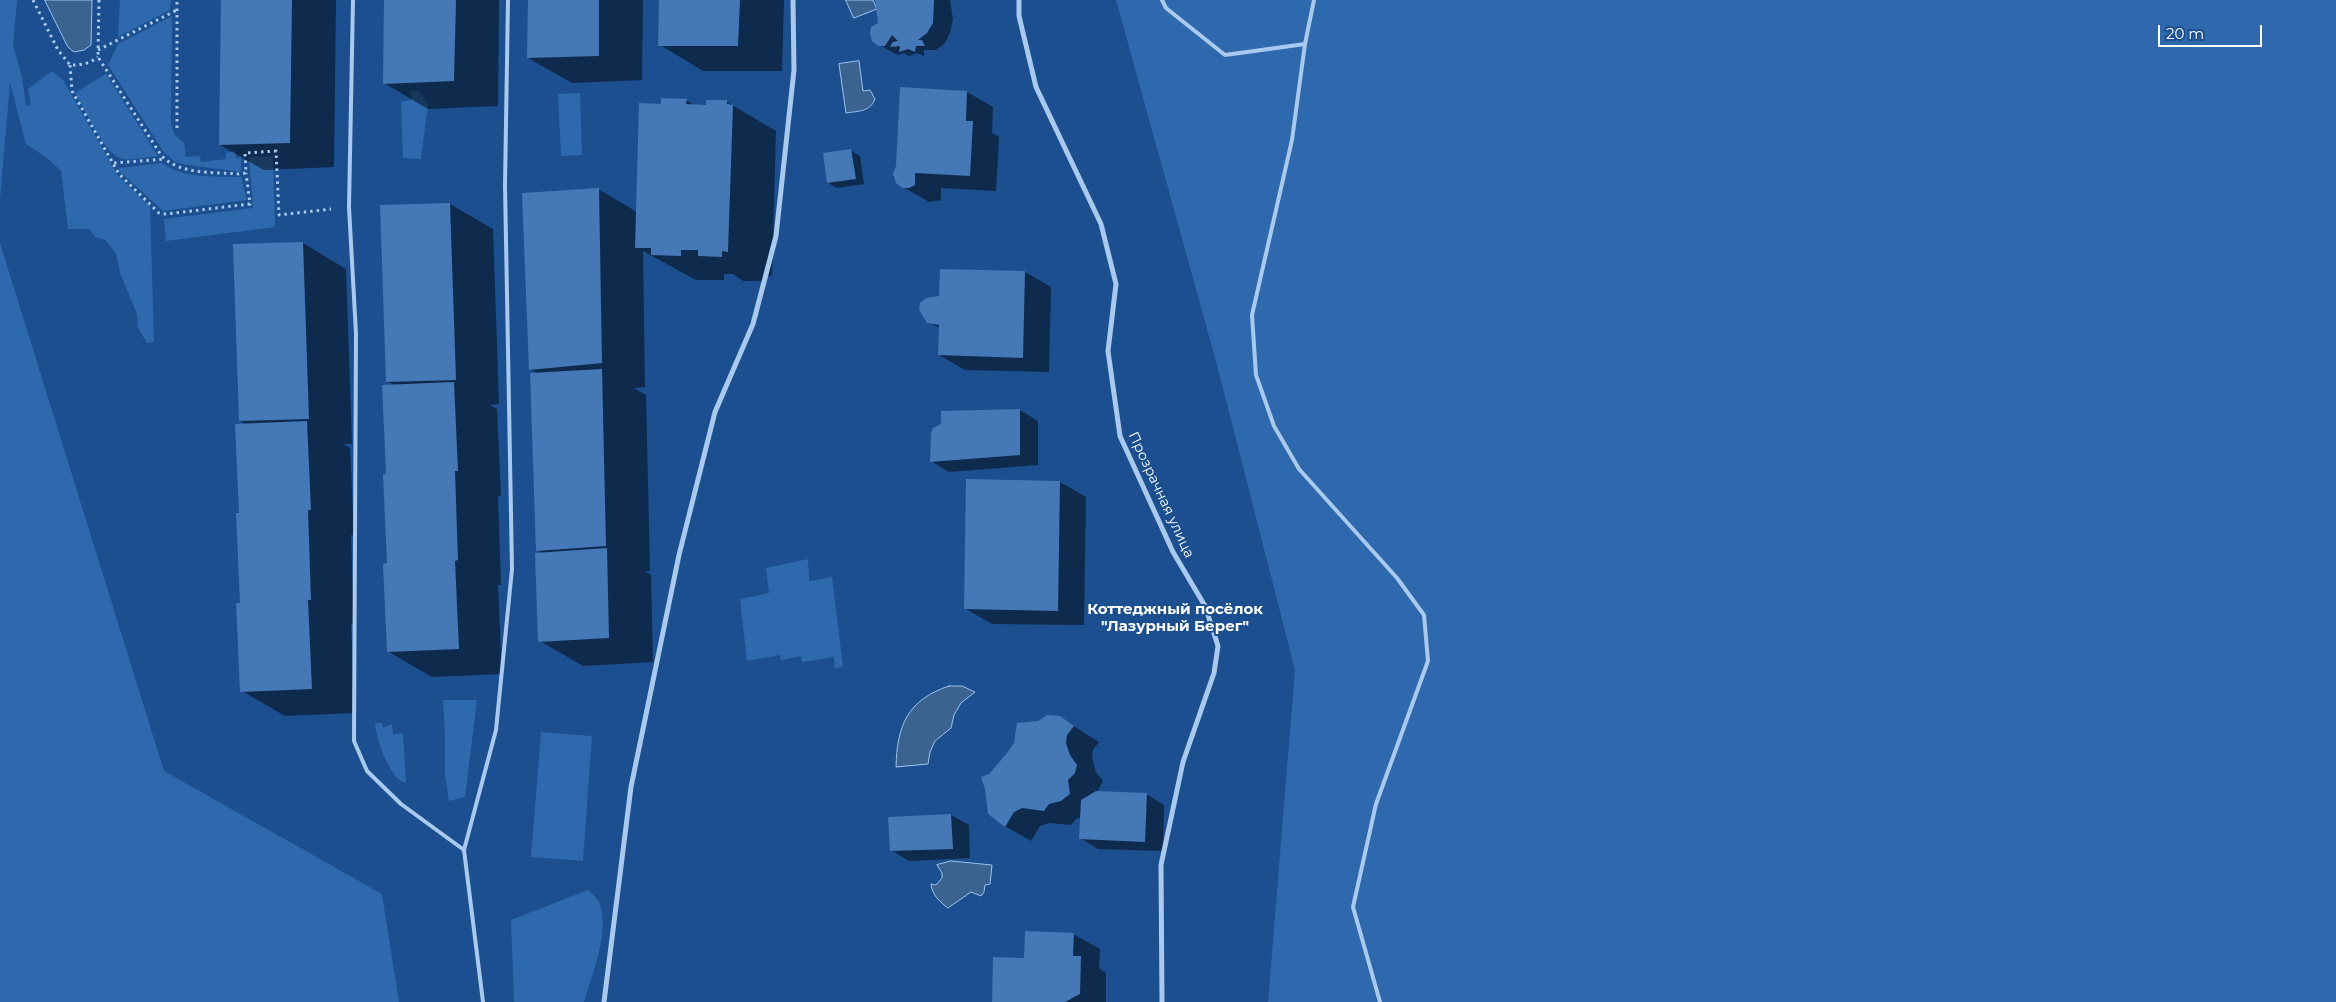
<!DOCTYPE html>
<html>
<head>
<meta charset="utf-8">
<style>
	body { margin:0 }
	#map { position:relative; width:2336px; height:1002px; overflow:hidden; background:#1b4f8f; font-family:Montserrat,sans-serif }
	canvas { display:block }
	.scale { position:absolute; left:2158px; top:25px; width:104px; height:22px; box-sizing:border-box; border:2px solid #fff; border-top:0; padding-left:6px; font-size:15px; line-height:18px; white-space:nowrap; color:#fff; -webkit-text-stroke:4px #1b4f8f; paint-order:stroke }
</style>
</head>
<body>
<div id="map">
<canvas width="2336" height="1002"></canvas>
<div class="scale">20 m</div>
</div>
<script>
const context = document.querySelector('canvas').getContext('2d');
context.lineJoin = 'round';
function fillPath(path, color) { context.fillStyle = color; context.fill(path, 'evenodd'); }
function stroke(path, color, width, dash) { context.strokeStyle = color; context.lineWidth = width; context.lineCap = dash ? 'butt' : 'round'; context.setLineDash(dash || []); context.stroke(path); }
function write(font, color, halo, rows, align = 'center') {
  context.font = font + ' Montserrat,sans-serif'; context.lineWidth = 4; context.setLineDash([]); context.textBaseline = 'middle'; context.strokeStyle = halo; context.fillStyle = color; for (const [text, x, y, turn = 0] of rows) {
    context.save(); context.translate(x, y); context.rotate((+turn || 0) * Math.PI / 180); context.textAlign = isNaN(turn) ? turn : align; if (halo) context.strokeText(text, 0, 0); context.fillText(text, 0, 0); context.restore();
  }
}
fillPath(new Path2D(`
	M0 0H17L13 45 22 77 26 106 31 105 28 89 52 71 63 80 118 176 150 206 154 342 147 343 138 328 137 314 120 273 116 253 105 240 95 237 90 229H68L61 171 47 158 26 144 10 83 0 199Z
	M120 0H171L170 10 118 37Z
	M1116 0H2336V1002H1268L1295 670 1217 365Z
	M172 16 171 123 174 134 184 143 186 157 200 156 201 162 226 159V153L235 151 236 158 241 157V172L187 165 175 162 163 151 108 65 118 44Z
	M106 74 158 156C147 157 133 160 123 159 106 157 84 108 75 93Z
	M411 91H419L428 104 421 159 403 158 401 102 412 100Z
	M580 93 582 155 561 156 558 94Z
	M273 156 275 227 166 241 164 219 253 208 249 157Z
	M162 163C183 179 215 176 241 177L247 200 163 211 119 171V168Z
	M0 243 164 771 382 894 399 1002H0Z
	M808 559 809 581 832 577 843 667 835 668 834 657 802 662 801 656 781 660 780 655 747 661 740 599 769 593 766 568Z
	M443 700H477L465 797 449 801 445 776V736Z
	M375 723H382L383 728 392 724 393 734 403 733 406 783C390 781 376 738 375 723Z
	M541 732 592 736 583 861 531 857Z
	M588 890C592 894 597 898 599 902 611 930 592 974 584 1002H514L511 920Z`), '#2e69ad');
const water = new Path2D(`
	M45 0H92L91 45 84 50 74 52 68 47Z
	M846 0H873L877 9 854 18Z
	M859 61 863 91 870 90 875 99C870 112 858 111 846 113L839 64Z
	M949 686H962L975 692 961 703 954 715 951 728 935 741 930 752 928 764 896 767C897 726 907 700 949 686Z
	M951 861 992 865 990 884 985 885 984 892 981 896 971 892 948 908C940 902 932 895 931 884L936 885 942 878V873L937 865Z`);
fillPath(water, '#3c6290');
stroke(water, '#9cc4f0', 1);
fillPath(new Path2D(`
	M222 0H336L334 167 264 170 220 145Z
	M385 0H499L498 106 428 109 384 83Z
	M529 0H643L642 80 572 83 528 58Z
	M660 0H784L782 71H703L660 45Z
	M876 0H950L953 19 950 33 945 43 936 50H924V56L917 53 909 56 904 53 898 55 879 45V24Z
	M967 92 993 107 992 133 999 137 996 191 941 188V200L929 202 903 187 897 167Z
	M686 100 696 106H707L727 102 776 131 772 276H766V281H743L733 274H724V280H696L643 251 645 387 634 388 646 395 650 571H645L651 575 653 662 583 666 540 641 543 554 537 550 538 374 530 369 598 189 637 212 662 105Z
	M851 151 860 156 864 184 837 188 828 183Z
	M450 204 493 229 499 404 490 405 497 409 501 496H498L501 585H498L502 674 432 677 389 652 388 475 395 386 387 381Z
	M303 243 346 269 352 444H343L350 448 354 535H351L354 624H351L355 713 285 716 242 691 241 514 248 425 240 421Z
	M1025 272 1051 287 1049 372 965 370 939 355 940 328 928 322 941 297Z
	M1020 410 1038 421V465L949 472 931 461Z
	M968 481 1060 482 1086 497 1084 625 992 624 966 609Z
	M1059 717 1099 742 1093 750 1092 758 1096 772 1103 781 1097 792 1146 794 1164 805 1163 851 1098 849 1080 838 1081 817 1076 819 1071 825 1049 823 1040 826 1031 841 1005 826 990 775 1038 722Z
	M951 815 969 825 970 858 909 861 891 850Z
	M1073 934 1100 949 1099 968 1106 973V1002H993L1026 959Z`), '#0007');
fillPath(new Path2D(`
	M221 0H292L290 143 219 145Z
	M384 0H456L454 81 383 84Z
	M528 0H599V56L527 58Z
	M659 0H740L738 46H658Z
	M875 0H934L933 23 927 33 918 40H922L925 46H916L915 52 908 49 899 52 900 46 890 47 893 42 898 41 892 35 885 46H878L872 41 870 33 871 27 878 23Z
	M900 87 967 91 966 121H973L970 176 915 173V185L909 188H902L896 183 893 174 896 166Z
	M661 98 687 99 686 104 706 105V100H727V104L733 105 728 252 722 251V257L698 256V250H681V256L651 255V248H635L639 103 661 104Z
	M851 149 856 179 827 183 823 153Z
	M599 188 602 363 529 370 522 193Z
	M450 203 456 380 386 382 380 205Z
	M303 242 309 419 239 421 233 244Z
	M940 269 1025 271 1023 358 938 355 939 325 927 323 919 310 920 303 926 298 939 296Z
	M602 369 606 546 536 551 530 373Z
	M454 382 458 471H455L458 560 455 561 459 649 387 652 383 564 387 563 383 474H386L382 385Z
	M1020 409V455L930 462 931 433 933 428 941 424V411Z
	M307 421 311 510H308L311 600H308L312 689 240 692 236 603H240L236 513H239L235 424Z
	M966 479 1060 481 1058 611 964 609Z
	M607 548 609 638 538 642 535 553Z
	M1047 715 1060 716 1074 726 1067 735 1066 743 1070 755 1077 765 1075 773 1068 780 1070 794 1061 801 1049 804 1044 811 1022 808 1014 812 1005 827 988 814 985 789 981 777 989 774 1007 753 1014 743 1017 723 1038 721Z
	M1096 791 1147 793 1145 842 1079 839 1081 800Z
	M951 814 953 849 890 851 888 817Z
	M1025 931 1074 933 1073 956H1081L1080 994 1065 1002H992L993 957 1024 958Z`), '#4478b7');
stroke(new Path2D(`
	M33 0 58 50 70 65C81 65 89 64 98 57
	M99 0 98 57 161 155C179 175 213 172 239 174L246 173 245 153 276 151 279 215 331 209
	M98 50 177 10
	M70 65 72 91 119 174 159 213 166 214 250 204 246 173
	M177 128V0
	M114 163 165 159`), '#a9c9ee', 3, [2.5, 4]);
stroke(new Path2D(`
	M353 0 349 207 356 334 354 741 367 771 401 804 464 850
	M1162 0 1166 8 1225 55 1305 44
	M1314 0 1305 44 1292 140 1252 315 1256 375 1274 426 1299 469 1397 578 1424 615 1428 661 1376 804 1353 907 1380 1002
	M483 1002 464 850 496 730 512 569 505 185 508 0`), '#a9c9ee', 4);
stroke(new Path2D(`
	M1019 0V16L1036 87 1101 224 1116 284 1108 351 1120 436 1173 552 1205 606 1218 646 1214 673 1183 762 1161 865 1162 1002
	M604 1002 631 787 679 555 715 412 753 324 776 236 794 70 793 0`), '#a9c9ee', 5);
write('14px', '#fff', '#1b4f8f', [
	["Прозрачная улица",1161,495,65]
]);
write('bold 15px', '#fff', '#1b4f8f', [
	["Коттеджный посёлок",1175,610],
	["\"Лазурный Берег\"",1175,627]
]);
</script>
</body>
</html>
